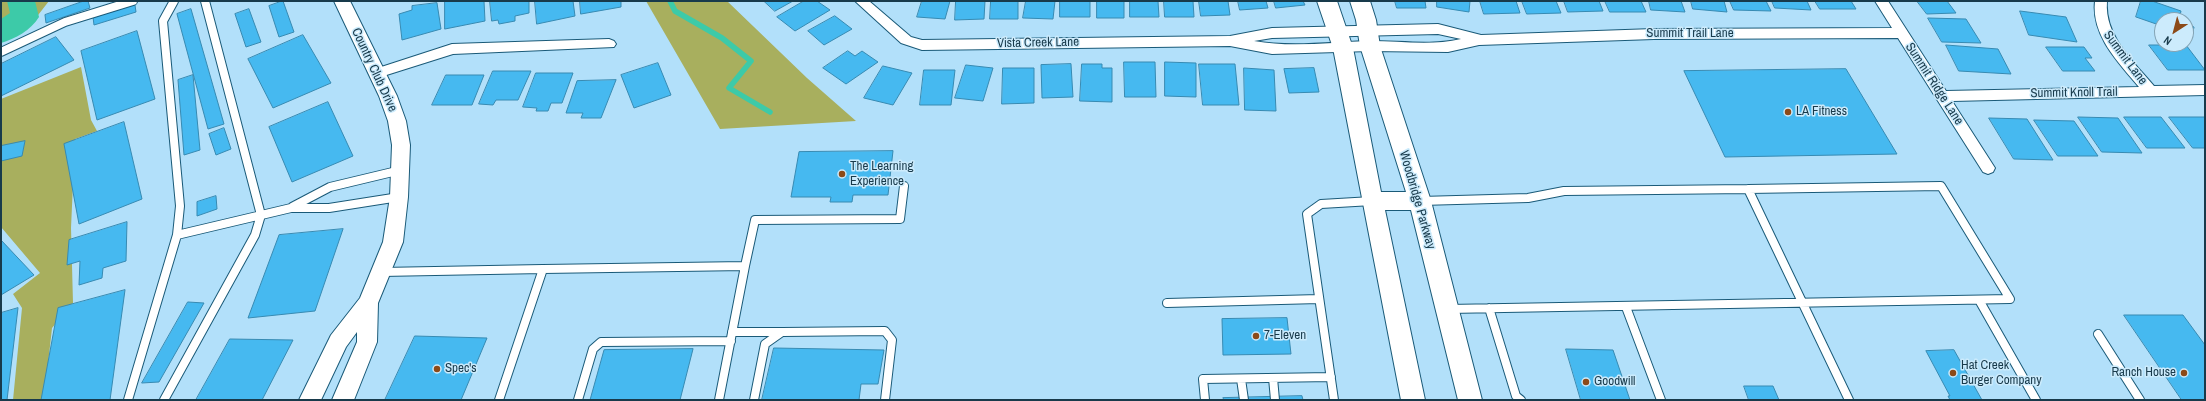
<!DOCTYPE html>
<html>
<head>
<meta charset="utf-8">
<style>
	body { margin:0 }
	#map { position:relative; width:2206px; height:401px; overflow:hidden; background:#b2e0fa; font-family:"Archivo Narrow",sans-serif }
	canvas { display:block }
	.frame { position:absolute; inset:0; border:2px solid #183a4b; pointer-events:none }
	.north { position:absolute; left:2154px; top:12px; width:40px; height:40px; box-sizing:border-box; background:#ccebfc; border:1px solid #84a4b5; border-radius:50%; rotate:216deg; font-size:11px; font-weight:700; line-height:16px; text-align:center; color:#183a4b }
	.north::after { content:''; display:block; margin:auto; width:14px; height:18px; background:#8c4a18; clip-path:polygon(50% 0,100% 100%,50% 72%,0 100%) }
</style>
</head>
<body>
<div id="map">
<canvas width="2206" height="401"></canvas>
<div class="frame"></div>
<div class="north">N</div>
</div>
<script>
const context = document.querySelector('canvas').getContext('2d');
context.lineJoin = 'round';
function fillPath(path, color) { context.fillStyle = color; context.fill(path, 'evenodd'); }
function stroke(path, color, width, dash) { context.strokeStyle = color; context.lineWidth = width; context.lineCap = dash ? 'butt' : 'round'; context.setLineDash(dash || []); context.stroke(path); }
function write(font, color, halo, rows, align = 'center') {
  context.font = font + ' "Archivo Narrow",sans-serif'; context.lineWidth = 3; context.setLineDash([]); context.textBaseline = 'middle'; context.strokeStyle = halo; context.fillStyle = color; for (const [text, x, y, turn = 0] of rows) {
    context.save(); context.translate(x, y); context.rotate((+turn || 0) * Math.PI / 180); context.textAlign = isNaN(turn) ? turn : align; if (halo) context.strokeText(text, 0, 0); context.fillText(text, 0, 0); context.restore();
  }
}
fillPath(new Path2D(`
	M1 1H49L28 28 1 38Z
	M646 1H727L807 78 856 121 720 129Z
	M81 67 91 120 97 131 75 139 71 228 73 303 52 328 44 400H13L22 308 13 294 40 273 1 227V99Z`), '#a8af5e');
stroke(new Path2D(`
	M670 1 675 11 722 38 751 61 729 88 770 112`), '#3dcaa8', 5.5);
fillPath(new Path2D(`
	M7 1H35L39 17C31 30 15 39 1 43V19L10 13Z`), '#3dcaa8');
const building = new Path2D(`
	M84 1H88L90 8 46 23 45 15Z
	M283 1 294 32 279 37 269 6Z
	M445 1H484L485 21 445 29Z
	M490 1H529V13L515 16V21L499 24 498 20 492 21Z
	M535 1H573L575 16 537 24Z
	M580 1H621V7L581 14Z
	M764 1H793L775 11Z
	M804 1H817L830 10 795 31 777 17Z
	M922 1H950L945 19 917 17Z
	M956 1H985L984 19 955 20Z
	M991 1H1018V19H990Z
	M1026 1H1055L1053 19 1023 18Z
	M1060 1H1090V17H1060Z
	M1097 1H1124V18H1097Z
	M1130 1H1158L1159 17H1130Z
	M1164 1H1193L1194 17H1165Z
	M1199 1H1228L1230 15 1201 16Z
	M1238 1H1266L1268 8 1240 10Z
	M1274 1H1303L1305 5 1276 8Z
	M1395 1H1425L1426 8H1397Z
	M1437 1H1470L1469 12 1437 7Z
	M1480 1H1516L1520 13 1484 14Z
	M1522 1H1556L1561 13 1527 14Z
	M1564 1H1599L1603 11 1568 12Z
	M1605 1H1641L1646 12H1610Z
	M1649 1H1681L1685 12 1651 10Z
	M1691 1H1724L1727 12 1693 9Z
	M1730 1H1766L1771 11 1734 10Z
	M1772 1H1807L1811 10 1775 8Z
	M1815 1H1851L1856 9H1820Z
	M1917 1H1947L1956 13 1927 14Z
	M2141 1H2152L2181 11 2179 20H2162V26L2136 17Z
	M437 3 441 29 402 40 399 14 412 10V6Z
	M135 5 136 12 94 25 93 17Z
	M191 9 224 124 208 129 177 14Z
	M249 9 261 42 246 47 235 14Z
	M2020 11 2066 17 2077 42 2029 35Z
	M835 16 852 29 824 45 808 31Z
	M1928 18 1966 19 1981 43 1942 42Z
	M2186 24 2194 27 2192 37 2186 34Z
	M137 31 155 99 97 120 81 51Z
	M303 35 331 83 273 108 248 59Z
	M56 37 74 60 1 96V64Z
	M1946 45 1998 49 2011 74 1959 71Z
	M2149 45H2186L2205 70H2168Z
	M2046 47H2084L2092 58H2085L2095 71H2063Z
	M848 51 855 56 862 51 878 62 846 84 823 68Z
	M1124 62H1155L1156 97H1125Z
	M1165 62 1196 63V97L1165 96Z
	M658 63 671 95 634 108 621 75Z
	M1071 64 1073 97 1042 98 1041 65Z
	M1082 64H1102V68H1112V102L1080 101Z
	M1199 64H1235L1239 105H1203Z
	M966 65 993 68 983 101 955 98Z
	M883 66 912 73 893 105 864 98Z
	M1003 68H1034V103L1002 104Z
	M1244 68 1274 70 1276 111 1245 110Z
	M1314 68 1319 92 1289 93 1284 69Z
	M1846 69 1897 154 1725 157 1684 71Z
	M924 70H955L951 105H920Z
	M493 71H531L518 100H496L493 105 479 104Z
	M536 73H573L562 103H551L548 111H536L537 108 523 107Z
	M193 75 200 150 184 155 178 80Z
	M446 75H484L472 105H432Z
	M616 80 601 118H581L583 113H566L577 81Z
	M328 102 353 156 292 182 269 127Z
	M2078 117 2118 118 2142 153 2102 152Z
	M2124 117H2161L2185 148H2147Z
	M2169 117H2205V148H2193Z
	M1989 118 2027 119 2053 160 2014 159Z
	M2034 120 2074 121 2098 156H2058Z
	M124 122 142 199 79 224 64 144Z
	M224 128 231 149 216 155 209 134Z
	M25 141 22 156 1 161V146Z
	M893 151 888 195H853L852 202H830L831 197H791L799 152Z
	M216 196 217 209 197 216V202Z
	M127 222 126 261 103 268 102 278 79 285 80 261 67 265 69 240Z
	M343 229 315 311 248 318 279 235Z
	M1 240 34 275 1 295Z
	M125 290 110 400H41L58 308Z
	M188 302 204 303 159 382 142 383Z
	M18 308 7 400H1V313Z
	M2124 315H2183L2205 345V400H2182Z
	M1287 318 1291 354 1223 355 1222 319Z
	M415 336 487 338 461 400H385Z
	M230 339 293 340 262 400H196Z
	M774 348 884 350 878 384H861L859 400H762Z
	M693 349 680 400H590L604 350Z
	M1566 349 1613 350 1630 400H1581Z
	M1954 350 1982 400H1950L1948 396H1950L1926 351Z
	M1744 386H1773L1779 400H1749Z
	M1302 396 1303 400H1224L1223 398Z`);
fillPath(building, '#46b9f0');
stroke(building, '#378ab2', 1);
const service = new Path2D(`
	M1 52 65 22 133 1
	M1421 201 1528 198 1564 191 1748 189 1849 400
	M292 207 330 187 401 170
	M177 235 291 208H329L399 197
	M745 266 755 220 900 219 904 186
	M543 269 745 266 719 400
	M381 272 543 269 499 400
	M1979 300 2036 400
	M1167 303 1319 299
	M1626 307 1661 400
	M1489 308 1516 396 1521 400
	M1448 309 2010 299 1941 186 1748 189
	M732 332H782
	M2098 334 2140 400
	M1273 378 1275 400
	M1241 379 1244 400
	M128 400 177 235 180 206 163 21 174 1
	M164 400 255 235 261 215 205 1
	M578 400 593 349 601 342 731 341
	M754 400 765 344 782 332 885 331 892 340 885 400
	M1205 400 1203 379 1331 377
	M1334 400 1307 214 1321 204 1372 201`);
const minor = new Path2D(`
	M855 1H869L911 37 922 40 1230 36 1272 28 1438 24 1481 35 1654 29 1892 28 1875 1H1888L1946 91 2139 87C2118 62 2091 35 2095 1H2107C2104 36 2133 61 2154 86L2205 85V95L1952 101 1995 168 1993 172 1988 174 1983 172 1898 38 1654 39 1479 45 1448 52 1370 51 1272 54 1230 46 922 50 901 43ZM1438 34 1461 39C1432 46 1400 41 1370 41 1332 42 1292 48 1254 41L1272 38Z
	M609 39 614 41 616 44 614 47 453 54 377 78 372 76 370 73 372 70 452 44Z`);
const tertiary = new Path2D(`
	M334 1H350L397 96 406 121 410 145 408 197 403 242 378 303 377 342 354 400H332L357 342V332L346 347 321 400H299L331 335 360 298 383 242 390 197 392 145 388 121 379 96Z`);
const secondary = new Path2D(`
	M1317 1H1337L1353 48 1381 192H1406L1360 46 1356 20 1350 1H1370L1376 20 1380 46 1431 201 1482 400H1458L1411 210H1385L1425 400H1401L1333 48Z`);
stroke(service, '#1a5a78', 10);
stroke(minor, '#1a5a78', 2);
stroke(tertiary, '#1a5a78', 2);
stroke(secondary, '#1a5a78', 2);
stroke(service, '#fff', 8);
fillPath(minor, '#fff');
fillPath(tertiary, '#fff');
fillPath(secondary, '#fff');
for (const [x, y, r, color] of [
	[1788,112,4,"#8c4a18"],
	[842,174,4,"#8c4a18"],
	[1256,336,4,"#8c4a18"],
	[437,369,4,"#8c4a18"],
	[1953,373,4,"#8c4a18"],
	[2184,373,4,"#8c4a18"],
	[1586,382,4,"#8c4a18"]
]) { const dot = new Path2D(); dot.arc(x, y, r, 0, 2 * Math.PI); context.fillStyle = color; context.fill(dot); stroke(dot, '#ccebfc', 1.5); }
write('13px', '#183a4b', '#ccebfc', [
	["Summit Trail Lane",1690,34],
	["Vista Creek Lane",1038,43,-1],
	["Summit Lane",2125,58,53],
	["Country Club Drive",374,70,65],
	["Summit Ridge Lane",1934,84,57],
	["Summit Knoll Trail",2074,93,-1],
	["Woodbridge Parkway",1417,200,74]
]);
write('13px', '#183a4b', '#ccebfc', [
	["LA Fitness",1796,112],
	["The Learning",850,167],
	["Experience",850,182],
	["7-Eleven",1264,336],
	["Hat Creek",1961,366],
	["Burger Company",1961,381],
	["Spec's",445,369],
	["Ranch House",2176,373,"right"],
	["Goodwill",1594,382]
], 'left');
</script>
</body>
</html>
